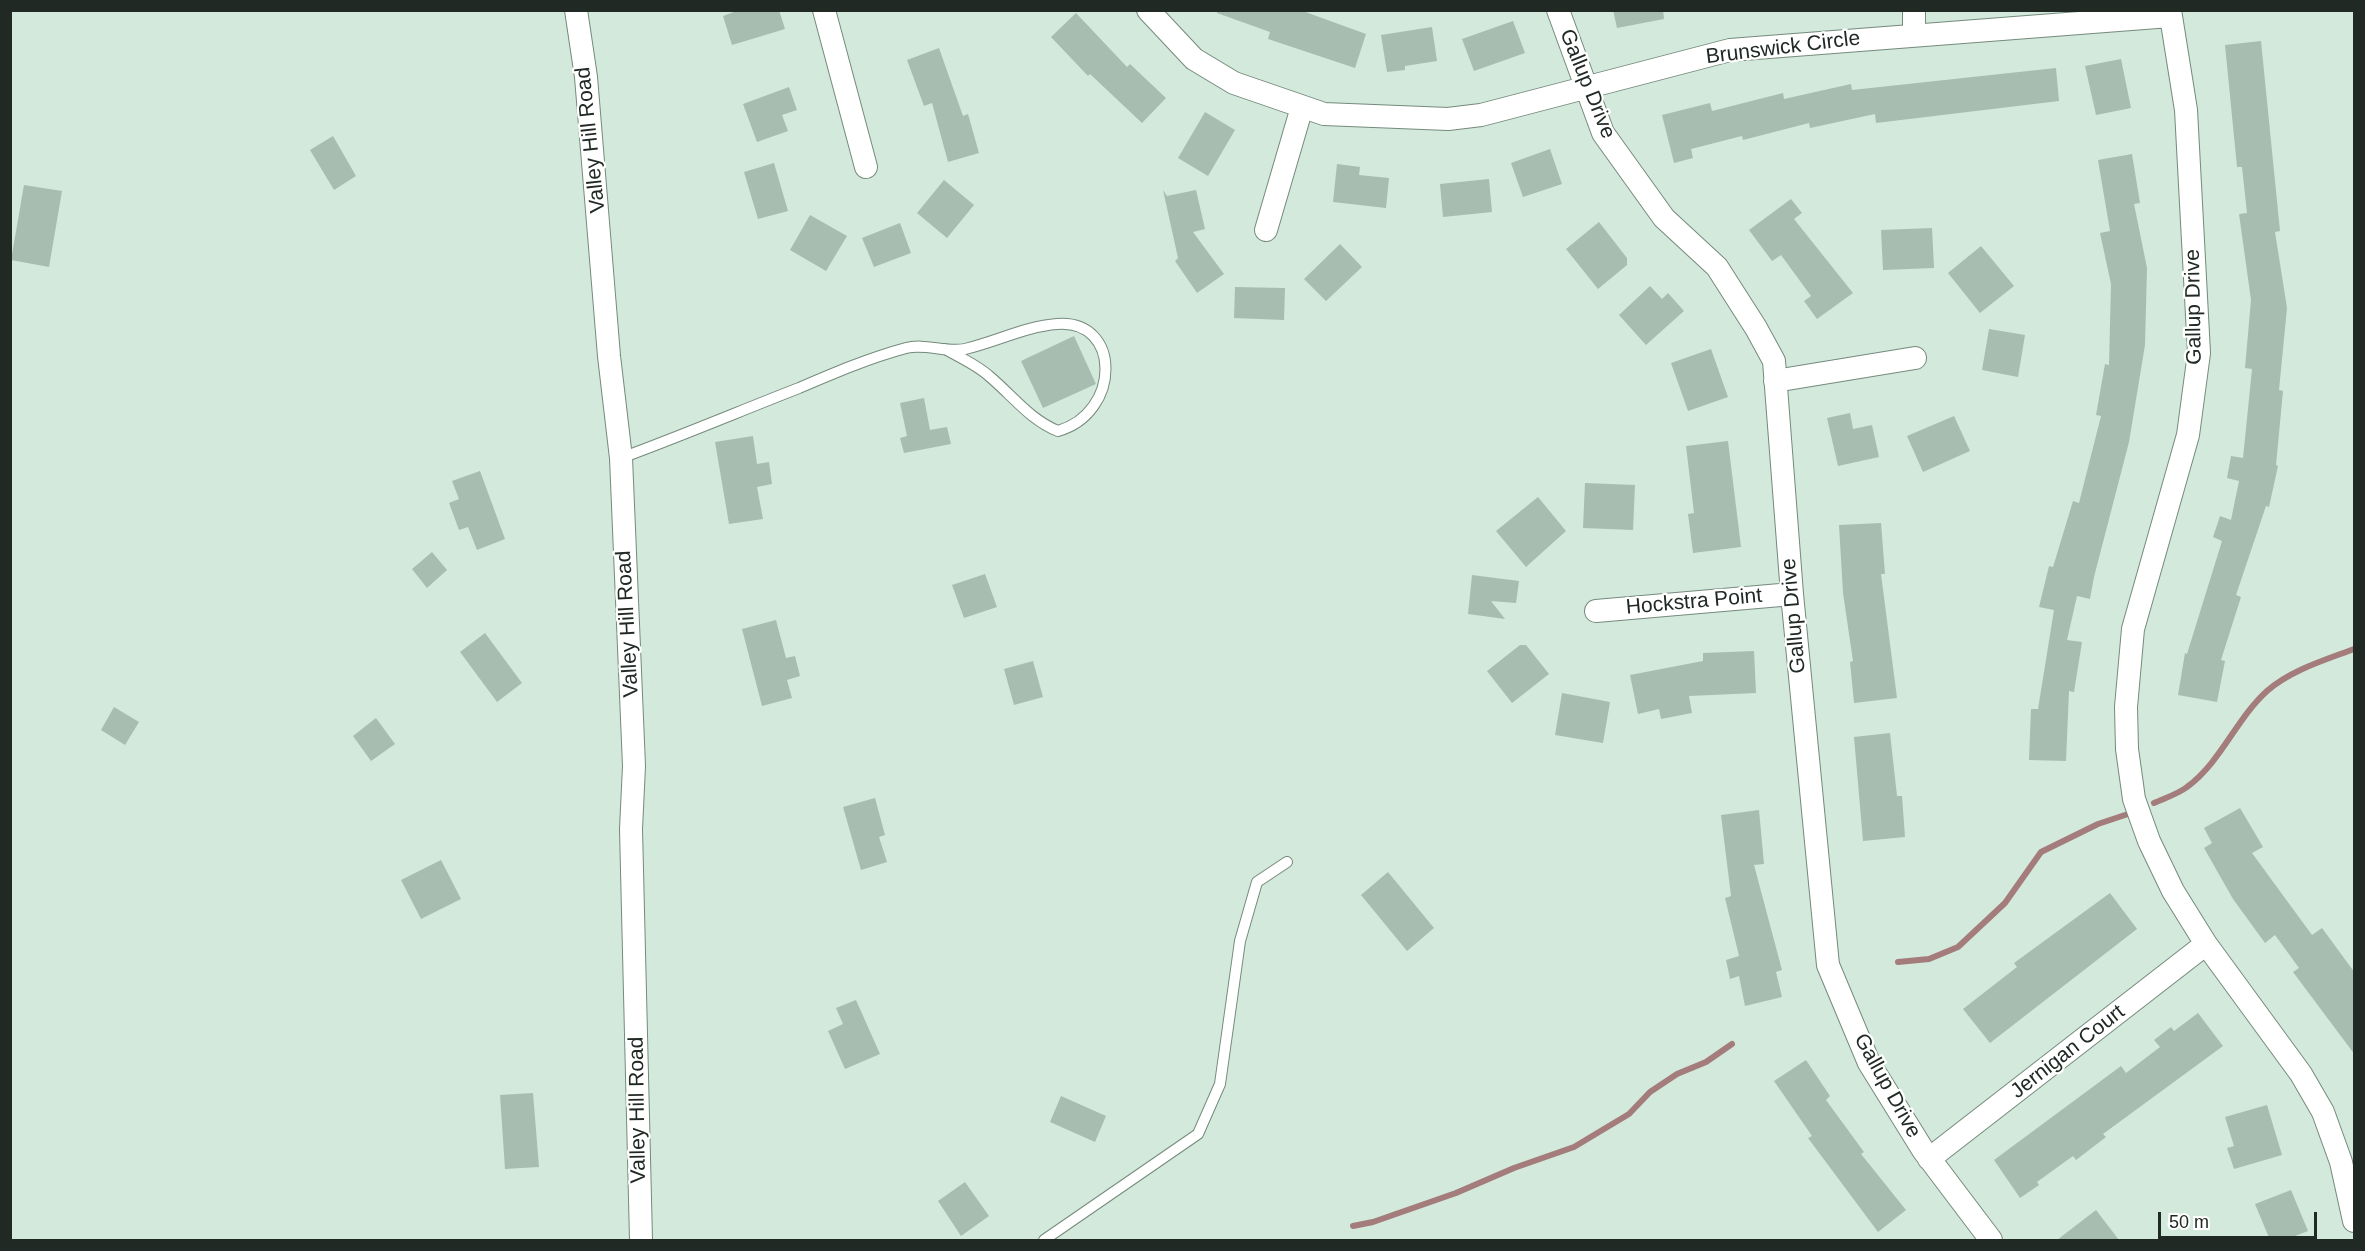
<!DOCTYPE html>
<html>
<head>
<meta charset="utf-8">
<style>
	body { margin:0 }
	#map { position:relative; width:2365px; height:1251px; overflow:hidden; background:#d2e9db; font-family:Helvetica,sans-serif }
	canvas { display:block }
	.frame { position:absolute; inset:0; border:12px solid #202924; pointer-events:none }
	.scale { position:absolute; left:2158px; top:1212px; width:159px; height:27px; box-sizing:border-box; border:3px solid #202924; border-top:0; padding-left:8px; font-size:18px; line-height:21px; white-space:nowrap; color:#202924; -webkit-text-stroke:4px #fff; paint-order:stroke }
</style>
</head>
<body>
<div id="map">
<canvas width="2365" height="1251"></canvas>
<div class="frame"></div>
<div class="scale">50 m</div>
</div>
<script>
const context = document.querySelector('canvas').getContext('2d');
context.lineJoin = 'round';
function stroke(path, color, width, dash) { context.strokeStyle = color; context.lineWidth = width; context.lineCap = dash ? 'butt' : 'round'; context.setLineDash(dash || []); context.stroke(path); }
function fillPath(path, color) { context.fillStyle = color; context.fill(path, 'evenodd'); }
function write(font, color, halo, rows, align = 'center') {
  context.font = font + ' Helvetica,sans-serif'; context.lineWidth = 4.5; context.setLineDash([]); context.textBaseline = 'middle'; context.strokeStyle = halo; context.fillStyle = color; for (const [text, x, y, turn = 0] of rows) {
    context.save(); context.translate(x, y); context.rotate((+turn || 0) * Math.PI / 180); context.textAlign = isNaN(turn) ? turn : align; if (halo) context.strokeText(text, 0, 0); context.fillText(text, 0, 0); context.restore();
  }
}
stroke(new Path2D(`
	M2154 803C2165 798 2178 794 2187 787 2221 762 2236 719 2267 691 2291 670 2325 660 2354 649
	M1898 962 1929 959 1958 947 2005 903 2041 852 2098 824 2128 814
	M1353 1226 1373 1222 1456 1193 1514 1168 1574 1147 1629 1114 1650 1092 1677 1074 1706 1062 1732 1044`), '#a47c7c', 6);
fillPath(new Path2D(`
	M739 10H779L785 29 732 45 723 16Z
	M1217 10H1300L1366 34 1355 68 1268 39 1270 32 1217 13Z
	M1613 10H1663L1664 19 1617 28Z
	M1076 13 1127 67 1130 64 1166 98 1142 123 1090 74 1088 76 1051 37Z
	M1513 21 1525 53 1474 71 1462 39Z
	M1432 27 1437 61 1405 66V70L1387 72 1381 35Z
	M2261 41 2280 231 2275 232 2287 308 2279 390 2283 391 2276 465 2278 466 2269 507 2266 506 2236 595 2241 597 2221 660 2225 661 2217 702 2178 695 2185 653 2187 654 2222 541 2213 537 2220 516 2231 520 2239 481 2227 478 2231 456 2243 458 2252 369 2245 368 2251 300 2239 214 2247 213 2242 167H2237L2225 45Z
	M939 48 963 116 968 114 979 153 948 162 932 103 924 106 907 60Z
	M2121 59 2131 108 2096 115 2085 66Z
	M2056 68 2059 101 1876 123 1875 114 1810 128 1809 123 1743 140 1742 136 1691 149 1693 158 1674 163 1662 115 1710 103 1712 111 1783 93 1784 99 1851 84 1852 90Z
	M789 87 797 110 782 115 788 131 757 142 743 104Z
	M1205 112 1235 130 1208 176 1178 158Z
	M333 136 356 176 334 190 310 150Z
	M1550 149 1562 184 1523 197 1511 163Z
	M2132 154 2140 203 2134 204 2147 268 2145 345 2129 442 2094 577 2090 599 2077 596 2067 640 2082 642 2074 692 2069 691 2066 761 2029 760 2031 709H2038L2054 610 2039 607 2049 566 2053 567 2073 501 2079 503 2101 416 2096 415 2105 364 2109 365 2111 284 2100 233 2110 231 2098 160Z
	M774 163 788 211 758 219 744 172Z
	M1337 164 1360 167 1359 175 1389 178 1386 208 1333 202Z
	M1489 179 1492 212 1443 217 1440 184Z
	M944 180 974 205 947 238 917 213Z
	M24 185 62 191 49 267 11 260Z
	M1163 190 1167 196 1196 190 1205 229 1193 232 1224 274 1197 293 1175 261 1178 258Z
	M1791 199 1802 213 1794 219 1853 293 1817 319 1804 301 1811 296 1781 255 1772 261 1749 230Z
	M810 215 847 236 826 271 790 250Z
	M1599 222 1627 258V265L1598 289 1566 249Z
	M900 223 911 253 874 267 862 238Z
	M1932 228 1934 268 1883 270 1881 230Z
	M1340 244 1362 267 1326 301 1304 279Z
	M1981 246 2014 286 1980 313 1948 273Z
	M1650 286 1662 299 1668 293 1684 311 1646 345 1619 315Z
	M1235 287 1285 288 1284 320 1234 318Z
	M1989 329 2025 335 2018 377 1982 370Z
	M1074 336 1096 384 1043 408 1021 361Z
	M1711 349 1728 397 1688 411 1671 363Z
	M924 398 930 430 947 427 951 444 904 453 900 438 907 436 900 403Z
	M1850 413 1853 429 1872 425 1879 457 1838 466 1827 418Z
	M1954 416 1970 451 1923 472 1907 436Z
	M753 436 757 464 769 462 772 484 757 487 763 519 729 524 715 442Z
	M1728 441 1741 547 1693 553 1688 514 1694 513 1686 446Z
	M480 471 505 539 477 550 468 527 459 530 449 503 459 499 452 481Z
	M1585 483 1635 485 1633 530 1583 528Z
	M1538 497 1566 531 1526 567 1496 531Z
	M1881 523 1885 574H1881L1897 698 1854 703 1850 662 1853 661 1843 593 1839 525Z
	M432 552 447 570 427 588 412 569Z
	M985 574 997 607 964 618 952 585Z
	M1472 575 1519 581 1516 603 1491 601 1505 619 1468 614Z
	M776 620 786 658 795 656 800 676 787 680 792 698 762 706 742 629Z
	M485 633 522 683 497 702 460 652Z
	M1520 645H1526L1549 674 1512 703 1487 671Z
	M1754 651 1756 693 1689 696 1692 713 1661 719 1659 709 1638 714 1630 675 1703 661V653Z
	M1033 661 1043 697 1014 705 1004 669Z
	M1562 693 1610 702 1603 743 1555 735Z
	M114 707 139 722 125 745 101 730Z
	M376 718 395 744 371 761 353 736Z
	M1890 733 1897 796H1902L1905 837 1863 841 1854 737Z
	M875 798 885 835 879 837 887 862 861 870 843 807Z
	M2240 808 2263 847 2252 853 2312 935 2322 928 2355 973V1055L2293 972 2299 968 2275 935 2265 943 2233 899 2204 848 2212 843 2204 828Z
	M1759 810 1764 864 1754 865 1782 970 1776 972 1782 997 1745 1006 1739 976 1730 979 1726 960 1739 956 1725 898 1731 896 1721 815Z
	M441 860 461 899 421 919 401 880Z
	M1388 872 1434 928 1407 951 1361 895Z
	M2110 893 2137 929 1990 1043 1963 1009 2017 967 2014 963Z
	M856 1000 880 1054 845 1069 828 1031 843 1024 836 1008Z
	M2198 1013 2223 1046 2103 1134 2106 1137 2076 1160 2073 1156 2037 1182 2039 1185 2020 1198 1994 1160 2121 1066 2126 1073 2160 1047 2154 1040 2171 1027 2174 1031Z
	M1806 1060 1830 1096 1826 1100 1864 1152 1861 1154 1906 1210 1878 1232 1808 1138 1812 1136 1774 1081Z
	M533 1093 539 1167 505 1169 500 1095Z
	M1061 1096 1106 1116 1095 1142 1050 1122Z
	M2267 1105 2282 1155 2234 1169 2227 1148 2234 1146 2225 1117Z
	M965 1182 989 1216 961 1236 938 1201Z
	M2291 1190 2308 1231 2285 1240H2270L2255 1204Z
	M2096 1210 2119 1240H2057Z`), '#a7bdb0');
const lane = new Path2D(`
	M621 458C681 436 740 411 799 388 834 373 869 358 906 348 925 343 946 353 965 349 995 342 1027 326 1057 324 1122 319 1121 413 1058 431 1030 420 1012 395 989 376 977 365 959 357 945 349
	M1044 1240 1198 1134 1220 1084 1240 941 1257 882 1287 862`);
const street = new Path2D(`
	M576 10 586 77 609 356 621 458 634 766 631 829 641 1240
	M824 10 866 167
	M1148 10 1194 59 1234 83 1324 114 1448 119 1481 115 1730 50 2170 16
	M1558 10 1603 133 1664 218 1717 267 1756 328 1774 361 1792 594 1828 965 1869 1063 1923 1150 1991 1240
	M1914 10V35
	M2170 10 2186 110 2199 353 2188 435 2133 629 2126 707 2127 749 2134 799 2149 841 2173 891 2206 944 2301 1074 2323 1112 2341 1162 2354 1221
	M1266 230 1302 107
	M1775 381 1915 358
	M1596 611 1792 594
	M1929 1159 2206 944`);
stroke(lane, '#758a7d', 12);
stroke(street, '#758a7d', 24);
stroke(lane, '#fff', 10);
stroke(street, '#fff', 22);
write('21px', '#202924', '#fff', [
	["Brunswick Circle",1783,48,-7],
	["Gallup Drive",1587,84,68],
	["Valley Hill Road",591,140,-96],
	["Gallup Drive",2194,307,-91],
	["Hockstra Point",1694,602,-5],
	["Gallup Drive",1794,616,-95],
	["Valley Hill Road",628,624,-93],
	["Jernigan Court",2068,1052,-38],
	["Gallup Drive",1887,1086,61],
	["Valley Hill Road",638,1110,-91]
]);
</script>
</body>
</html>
